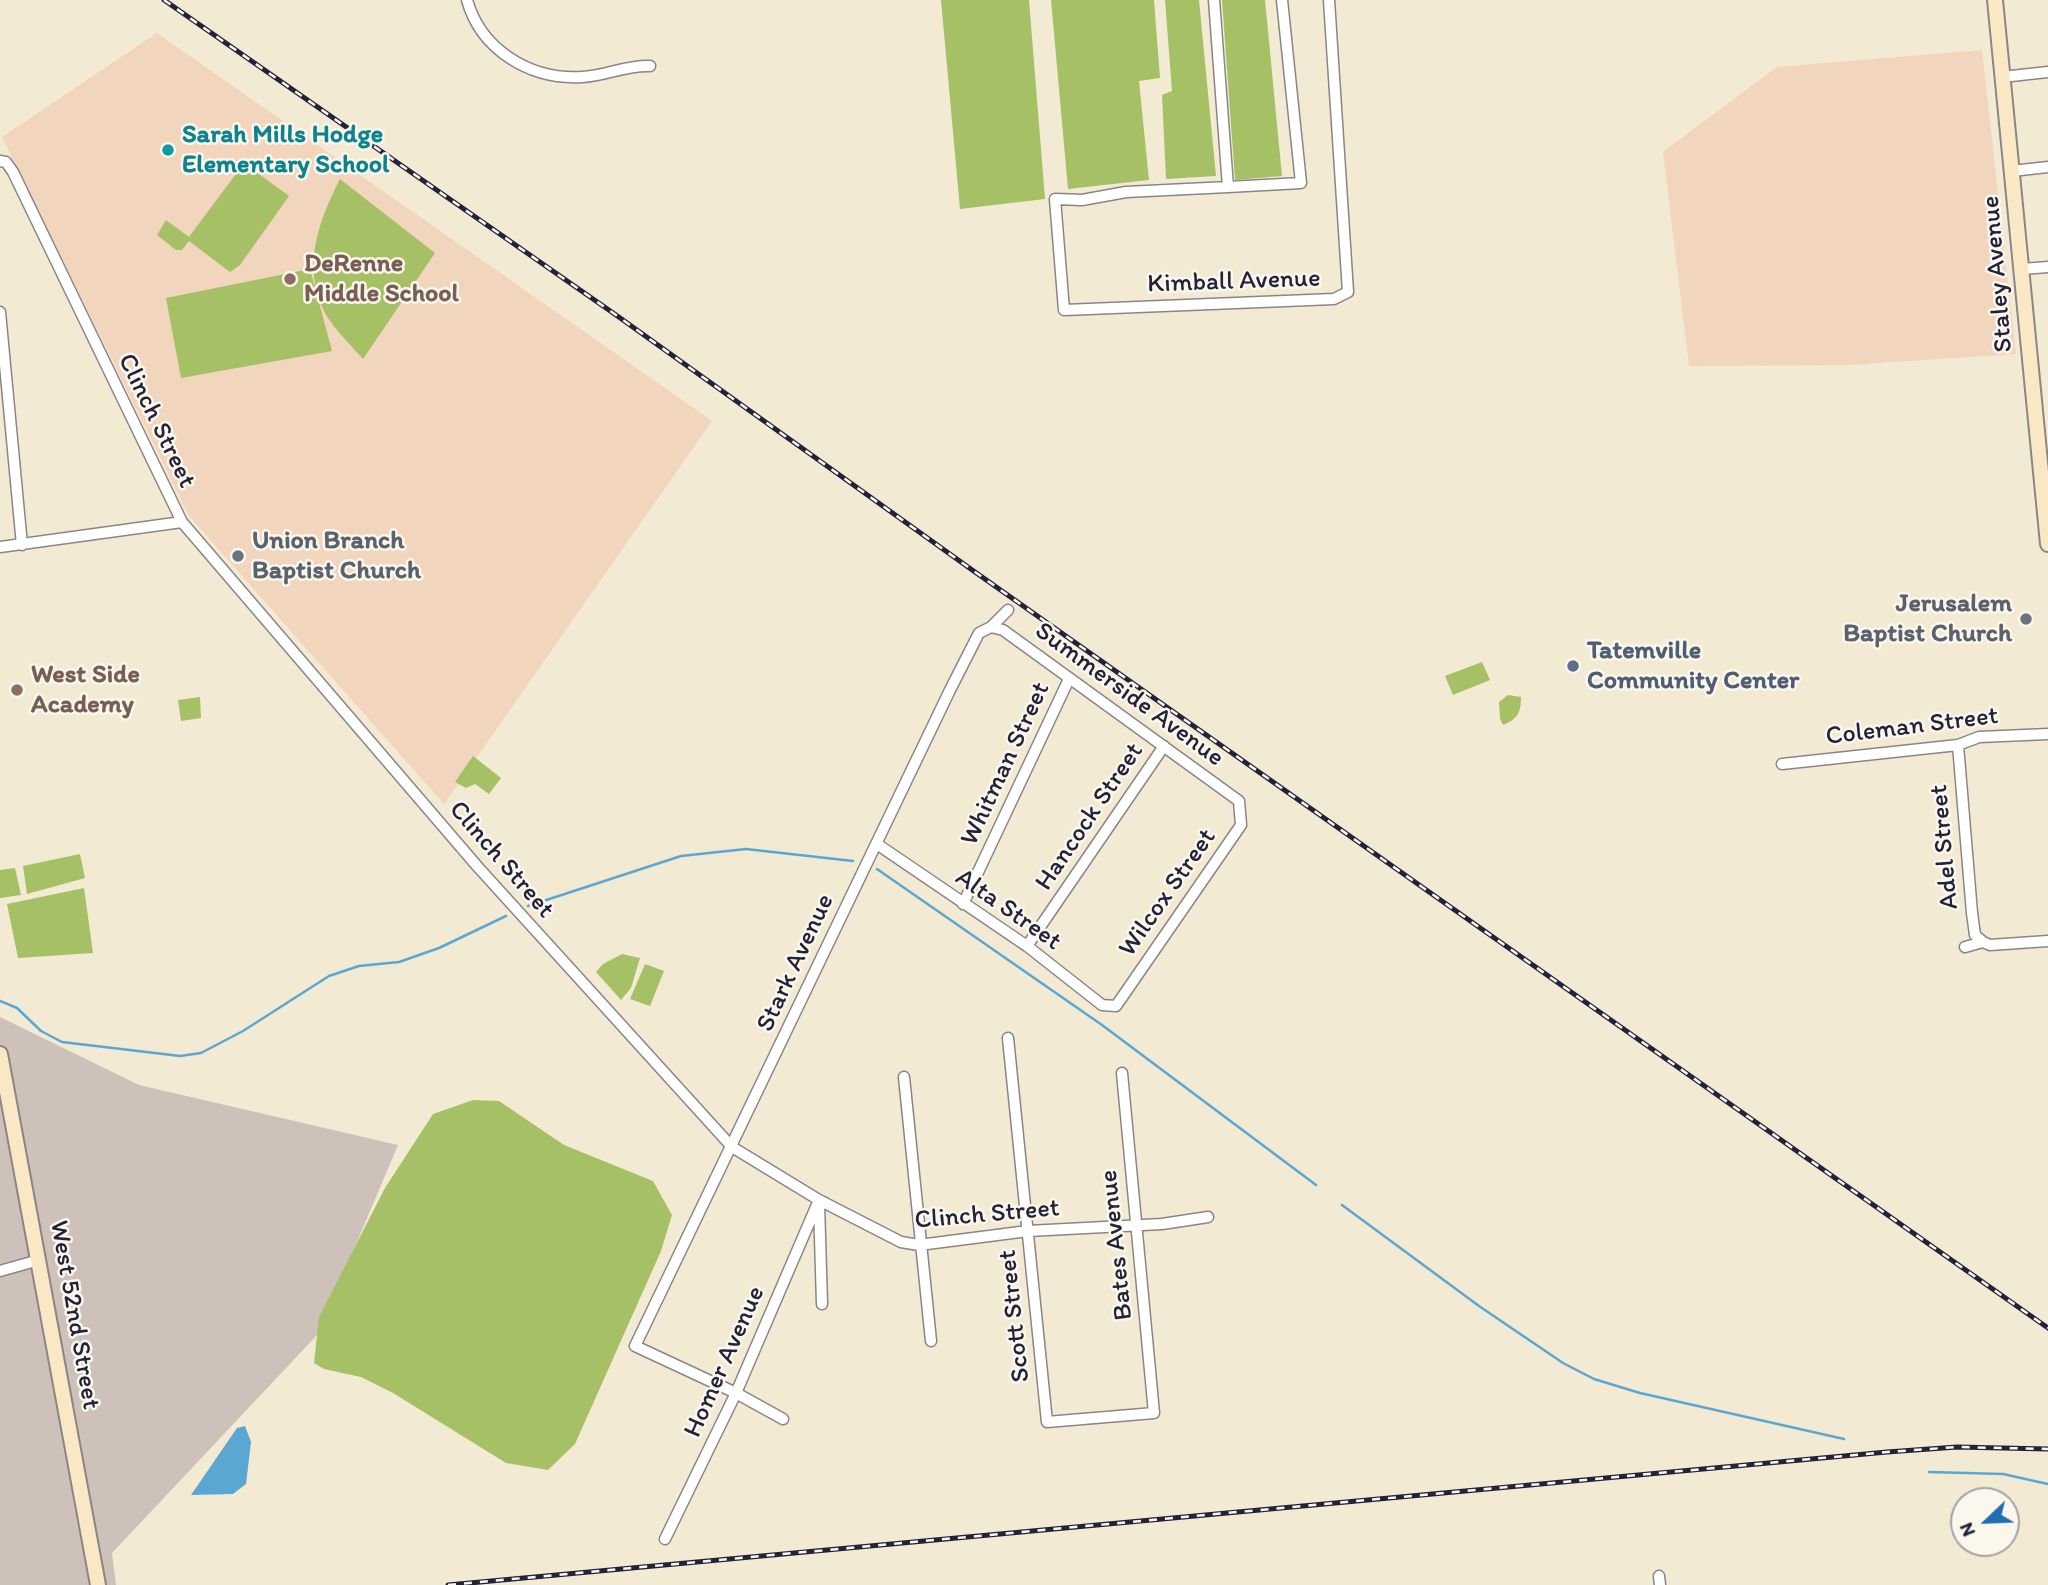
<!DOCTYPE html>
<html>
<head>
<meta charset="utf-8">
<style>
	body { margin:0 }
	#map { position:relative; width:2048px; height:1585px; overflow:hidden; background:#f3ead3; font-family:Itim,sans-serif }
	canvas { display:block }
	.north { position:absolute; left:1950px; top:1487px; width:70px; height:70px; box-sizing:border-box; background:#fbf7ec; border:2px solid #a4a2a5; border-radius:50%; rotate:247deg; font-size:19px; font-weight:700; line-height:28px; text-align:center; color:#22223b }
	.north::after { content:''; display:block; margin:auto; width:24px; height:32px; background:#1f6fb2; clip-path:polygon(50% 0,100% 100%,50% 72%,0 100%) }
</style>
</head>
<body>
<div id="map">
<canvas width="2048" height="1585"></canvas>
<div class="north">N</div>
</div>
<script>
const context = document.querySelector('canvas').getContext('2d');
context.lineJoin = 'round';
function fillPath(path, color) { context.fillStyle = color; context.fill(path, 'evenodd'); }
function stroke(path, color, width, dash) { context.strokeStyle = color; context.lineWidth = width; context.lineCap = dash ? 'butt' : 'round'; context.setLineDash(dash || []); context.stroke(path); }
function write(font, color, halo, rows, align = 'center') {
  context.font = font + ' Itim,sans-serif'; context.lineWidth = 5; context.setLineDash([]); context.textBaseline = 'middle'; context.strokeStyle = halo; context.fillStyle = color; for (const [text, x, y, turn = 0] of rows) {
    context.save(); context.translate(x, y); context.rotate((+turn || 0) * Math.PI / 180); context.textAlign = isNaN(turn) ? turn : align; if (halo) context.strokeText(text, 0, 0); context.fillText(text, 0, 0); context.restore();
  }
}
fillPath(new Path2D(`
	M157 33 712 421 444 804 189 516 2 137Z
	M1982 50 2016 354 1848 365 1689 366 1663 152 1777 67Z`), '#f1d5bd');
fillPath(new Path2D(`
	M0 1017 139 1085 398 1145 318 1334 112 1553 116 1585H0Z`), '#cec1ba');
fillPath(new Path2D(`
	M941 0H1029L1045 199 960 209Z
	M1051 0H1154L1160 78 1139 81 1149 180 1068 189Z
	M1165 0H1199L1216 176 1166 179 1162 95 1172 91Z
	M1222 0H1265L1282 176 1235 180Z
	M244 163 289 196 240 265 230 272 189 241 182 250H176L157 235 166 220 189 237Z
	M340 179 435 253 363 359C351 345 334 329 325 313 301 267 319 220 340 179Z
	M310 269 332 351 181 378 166 298Z
	M1482 662 1490 680 1453 695 1445 676Z
	M1508 695 1521 697C1521 712 1518 719 1503 725L1500 719 1499 702Z
	M200 697 201 718 181 721 178 700Z
	M473 756 501 778 489 794 475 784 466 788 455 782Z
	M80 854 85 878 27 894 23 866Z
	M15 868 21 895 0 898V870Z
	M84 888 93 953 18 958 7 904Z
	M622 954 640 958 631 988 621 1000 596 972 603 964Z
	M645 964 664 971 650 1006 630 999Z
	M473 1100 499 1101 564 1145 653 1181 672 1215 661 1251 575 1444 548 1470 506 1463 393 1393 361 1377 324 1369 314 1363 319 1317 385 1188 433 1114Z`), '#a6c066');
fillPath(new Path2D(`
	M245 1426 251 1442 246 1484 233 1494 191 1495 237 1428Z`), '#59a7d2');
stroke(new Path2D(`
	M877 869 1102 1025 1316 1185
	M528 906 681 856 746 849 853 861
	M0 1001 17 1008 41 1031 62 1042 180 1056 201 1053 243 1031 329 976 359 966 399 962 439 948 506 916
	M1342 1205 1479 1306 1563 1363 1594 1379 1640 1393 1844 1439
	M1929 1472 2003 1474 2048 1484`), '#59a7d2', 2.5);
const street = new Path2D(`
	M467 0C481 50 530 80 582 77 606 76 625 65 650 66
	M1214 0 1228 187 1126 192 1082 200 1055 199 1064 310 1334 299 1348 292 1329 0
	M2002 77 2048 72
	M0 161 6 162 13 172 182 522 477 866 732 1147 819 1200 901 1242 919 1245 1028 1231 1162 1224 1208 1217
	M2012 171 2048 167
	M1228 187 1301 183 1282 0
	M2022 269 2048 267
	M0 312 22 545
	M0 547 182 522
	M1958 745 1972 913 1975 935 1983 942
	M1782 764 1958 745 1979 737 2048 734
	M877 844 1027 946 1102 1005 1116 1006 1241 825 1239 801 1003 630 991 627
	M963 904 1069 679
	M1027 946 1164 746
	M1965 947 1983 942 1990 945 2048 941
	M1008 1038 1047 1422 1154 1413 1122 1073
	M904 1077 931 1341
	M819 1204 822 1304
	M0 1271 39 1260
	M783 1419 736 1393 635 1346 950 690 979 633 991 627 1008 610
	M665 1539 736 1393 819 1200
	M1659 1576 1660 1585`);
const secondary = new Path2D(`
	M1995 0 2048 544
	M0 1054 98 1585`);
stroke(street, '#8a8687', 13);
stroke(secondary, '#8a8687', 18);
stroke(street, '#fff', 10);
stroke(secondary, '#fae7c3', 14);
const rail = new Path2D(`
	M164 0 616 315 975 572 2048 1328
	M448 1585 1887 1452 1957 1447 2048 1449`);
stroke(rail, '#22223b', 5);
stroke(rail, '#fbf7ec', 2.5, [8]);
for (const [x, y, r, color] of [
	[168,150,7,"#0f9aa8"],
	[290,279,7,"#8d6e63"],
	[238,556,7,"#6b7280"],
	[2026,619,7,"#6b7280"],
	[1573,666,7,"#5c6f8a"],
	[17,690,7,"#8d6e63"]
]) { const dot = new Path2D(); dot.arc(x, y, r, 0, 2 * Math.PI); context.fillStyle = color; context.fill(dot); stroke(dot, '#fbf7ec', 2.5); }
write('bold 26px', '#0d838f', '#fbf7ec', [
	["Sarah Mills Hodge",182,135],
	["Elementary School",182,165]
], 'left');
write('bold 26px', '#785e54', '#fbf7ec', [
	["DeRenne",304,264],
	["Middle School",304,294],
	["West Side",31,675],
	["Academy",31,705]
], 'left');
write('26px', '#22223b', '#fbf7ec', [
	["Staley Avenue",1998,274,-95],
	["Kimball Avenue",1234,282,-2],
	["Clinch Street",156,421,64],
	["Summerside Avenue",1129,695,36],
	["Coleman Street",1912,727,-7],
	["Whitman Street",1006,764,-65],
	["Hancock Street",1090,817,-56],
	["Adel Street",1945,847,-95],
	["Clinch Street",501,860,49],
	["Wilcox Street",1168,893,-55],
	["Alta Street",1008,910,35],
	["Stark Avenue",796,963,-65],
	["Clinch Street",987,1215,-5],
	["Bates Avenue",1117,1245,-96],
	["West 52nd Street",74,1315,80],
	["Scott Street",1015,1316,-96],
	["Homer Avenue",725,1362,-66]
]);
write('bold 26px', '#5b616d', '#fbf7ec', [
	["Union Branch",252,541],
	["Baptist Church",252,571],
	["Jerusalem",2012,604,"right"],
	["Baptist Church",2012,634,"right"]
], 'left');
write('bold 26px', '#4e5e75', '#fbf7ec', [
	["Tatemville",1587,651],
	["Community Center",1587,681]
], 'left');
</script>
</body>
</html>
